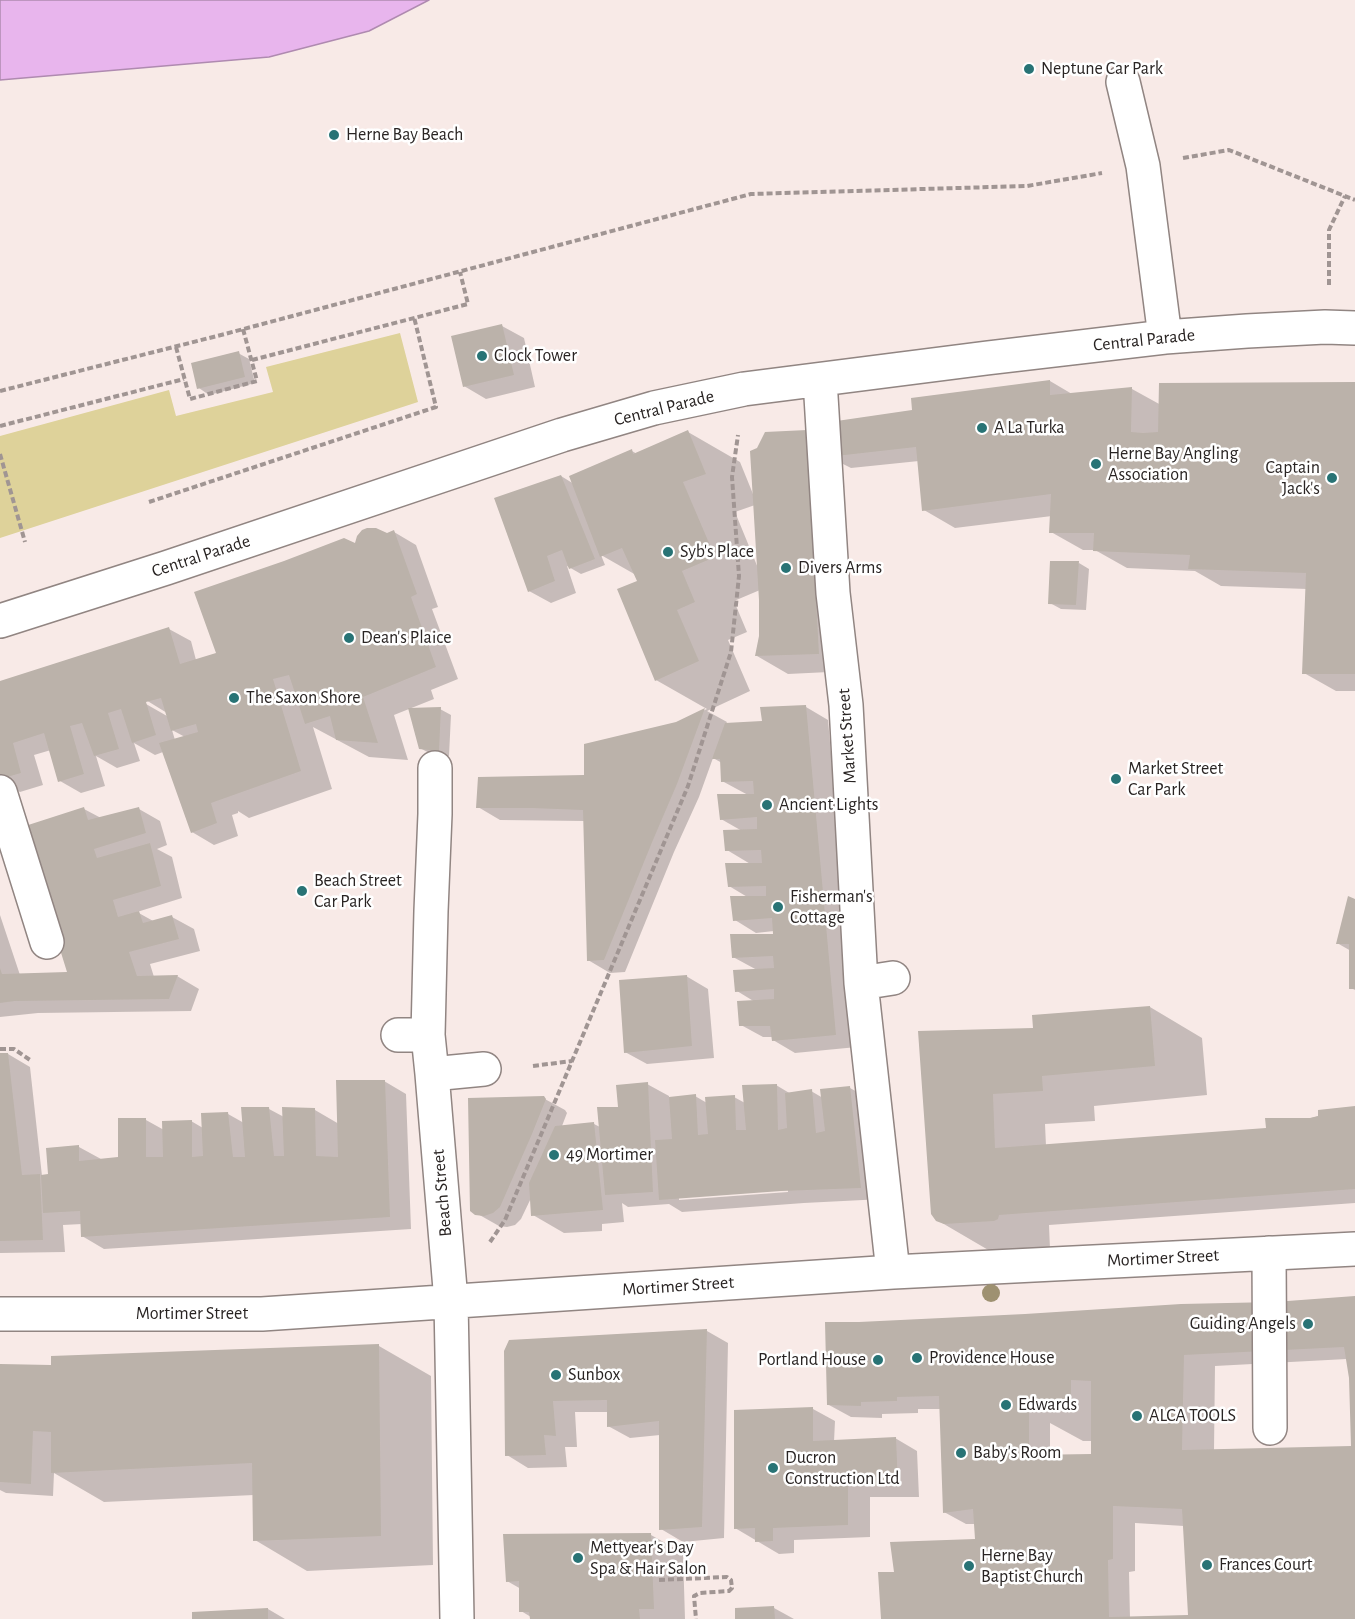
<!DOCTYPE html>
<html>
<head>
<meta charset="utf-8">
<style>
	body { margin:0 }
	canvas { display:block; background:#f8eae7 }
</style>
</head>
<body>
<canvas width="1355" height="1619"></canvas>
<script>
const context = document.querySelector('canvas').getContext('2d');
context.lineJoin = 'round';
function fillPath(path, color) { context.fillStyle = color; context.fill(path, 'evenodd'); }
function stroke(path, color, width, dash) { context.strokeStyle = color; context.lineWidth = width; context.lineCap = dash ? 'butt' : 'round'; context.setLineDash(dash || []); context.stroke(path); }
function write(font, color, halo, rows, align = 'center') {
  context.font = font + ' "Alegreya Sans",sans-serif'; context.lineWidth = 5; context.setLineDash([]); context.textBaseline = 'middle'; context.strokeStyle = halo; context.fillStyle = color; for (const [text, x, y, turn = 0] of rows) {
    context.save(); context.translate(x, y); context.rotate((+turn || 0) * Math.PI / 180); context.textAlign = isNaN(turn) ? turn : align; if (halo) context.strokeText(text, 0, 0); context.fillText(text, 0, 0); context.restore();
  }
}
fillPath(new Path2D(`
	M400 333 418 402 0 538V436L169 390 176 416 273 392 266 367Z`), '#ded29a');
const water = new Path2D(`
	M0 0H429L369 31 269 57 0 80Z`);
fillPath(water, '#e8b5ed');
stroke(water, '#af8ab0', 1.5);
fillPath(new Path2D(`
	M502 326 524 338 535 387 486 399 464 386Z
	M238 353 249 359 255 383 209 395 199 388Z
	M1050 381 1072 394 1132 389 1161 405 1355 384V691H1336L1304 673 1307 589 1221 586 1195 571 1127 568 1095 550H1083L1051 532 1052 516 955 528 924 510 919 461 851 468 839 462 850 671 788 674 757 656 761 636 760 590 734 601 747 632 728 640 750 691 707 711 727 722 726 724 764 722 806 707 828 720 857 1047 795 1053 773 1040V1037H763L741 1025 755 1002 737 991 757 970 733 957 774 935V931L756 933 735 920 749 898 729 886 752 865 727 850 742 831 721 819 748 795 722 781V763L713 758 699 797 674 852 625 972 610 973 588 960 584 821 500 820 478 807 585 777 676 723 707 709 656 680 639 582 636 575 601 555 605 565 581 574 567 566 576 593 551 603 529 591 561 476 574 484 632 451 637 454 688 432 740 462 753 494 807 432 912 412ZM755 505 758 568 735 512Z
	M394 532 416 545 438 607 432 609 458 679 431 690 434 699 394 715 408 760 369 757 313 727 332 789 249 818 238 811V813L232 815 238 836 214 845 192 832 163 752 155 755 134 743 140 761 117 768 96 756 105 786 81 793 60 781 51 750 34 755 43 785 20 792 0 780V682L169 629 191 641 196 660 218 654 355 545ZM141 697 167 713V716L139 700ZM172 730 185 737 175 740Z
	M1079 563 1089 569 1086 610 1061 609 1050 603Z
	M440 709 451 715 449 756 431 754 420 748Z
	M84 809 101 818 139 809 160 821 167 845 157 849 172 857 182 898 137 912 155 922 172 917 194 929 200 951 150 964 154 977 177 976 199 989 191 1011 38 1013 0 1017V915L20 975 69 974Z
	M1355 900V990L1351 988V951L1337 943Z
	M686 976 708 989 714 1058 647 1064 625 1052Z
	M1150 1007 1202 1038 1207 1095 1094 1106 1095 1121 1045 1124 1046 1146 1267 1129 1355 1107V1203L1049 1225 1050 1249 990 1251 937 1220 919 1033 1034 1030Z
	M8 1054 30 1067 42 1176 49 1175 48 1149 79 1147 101 1159H120L146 1120 164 1130 191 1121 203 1128 228 1114 244 1123 269 1109 284 1117 315 1110 339 1124 384 1081 406 1094 411 1229 104 1249 82 1236V1224L63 1225 65 1252 0 1253V1055Z
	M647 1084 669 1096V1098L695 1096 707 1103 734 1097 745 1103 776 1085 791 1094 811 1091 823 1098 850 1088 872 1100 883 1199 804 1203 682 1212 669 1204 628 1207 622 1203 624 1222 602 1224V1231L564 1233 533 1215 532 1196 521 1219 515 1225 507 1227 499 1226 476 1213 543 1098 565 1110 567 1113 562 1126 594 1124 600 1127ZM788 1189V1192L679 1200V1197Z
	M1355 1298V1619H882L895 1573 976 1540 975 1524H966L944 1512 941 1409H918V1413L882 1414V1418L851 1417 829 1405 1274 1304ZM1347 1359 1350 1377 1352 1448 1214 1451 1215 1366ZM1050 1423 1083 1441H1092V1455L1050 1456ZM1135 1523 1184 1526 1189 1617 1130 1618 1129 1572 1135 1571Z
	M707 1331 728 1343 724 1538 683 1542 661 1529 660 1435 630 1438 608 1426V1412H575L577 1447H565L567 1467 528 1468 507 1455 505 1351Z
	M379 1346 431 1376 433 1565 307 1571 255 1540 254 1495 104 1502 54 1473 53 1496 6 1493 0 1490V1365L52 1366Z
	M813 1409 835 1421 834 1442 895 1438 917 1451 919 1497H870V1537L794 1540V1553L779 1554 735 1528Z
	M651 1535 683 1553 685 1619H531V1617L521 1611V1589L507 1581Z
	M774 1608 794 1619H737Z
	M268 1609 285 1619H194Z`), '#0003');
fillPath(new Path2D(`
	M502 324 514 375 463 387 451 336Z
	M239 351 245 377 197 389 191 363Z
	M1050 380V395L1132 387 1131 432 1143 433 1158 432 1159 383 1355 382V674H1302L1306 573 1188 569 1190 555 1093 551 1094 533H1049L1051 494 922 511 916 447 827 457 823 423 912 410 911 398Z
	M688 430 706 474 683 482 715 557 682 571 695 602 677 610 699 661 655 681 617 589 637 581 622 548 600 557 569 476 632 449 633 454Z
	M807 430 819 654 755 656 759 636V600L750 451 757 448 765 432Z
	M561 475 595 559 569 569 562 550 547 556 555 581 528 592 494 498Z
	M367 528H376L387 533 394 530 417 594 411 597 436 667 363 697 378 743 336 740 330 716 305 724 289 675 273 679 301 771 211 803 217 823 191 833 159 743 198 732 196 724 171 731 161 698 146 702 156 735 132 743 121 709 108 713 119 749 94 756 82 723 70 726 84 774 58 782 44 733 13 743 21 773 0 779V681L169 627 180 664 216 653 194 592 284 561 344 538 355 543 357 536 362 530Z
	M1050 561H1079L1076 605 1048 604Z
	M806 705 836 1035 772 1041 770 1026H739L737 1001 774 999V989L735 992 733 970 774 968 773 956 732 958 730 934H773L772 918 733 921 730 896H766V886L728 887 725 863H762L761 850 725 851 723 830 757 829V817L720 820 717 794H754L753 781 721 782 720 759H712L725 723 762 721 760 707Z
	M441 707 439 751 419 749 408 708Z
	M705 708 677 784 653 840 604 960 587 961 583 810 532 808H476L478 777 584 775V744L676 722Z
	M84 807 88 820 139 807 146 833 94 849 97 858 150 843 161 886 113 900 118 917 139 911 143 923 172 915 179 939 129 952 137 976 178 975 169 999 15 1001 0 1003V968L2 974 67 972 22 827Z
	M1348 896 1355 899V989H1349V944H1336Z
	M687 975 692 1046 624 1053 619 980Z
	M1150 1006 1155 1066 1042 1076 1043 1091 993 1094 995 1148 1266 1128 1265 1118H1310L1318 1116V1110L1355 1106V1189L999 1215 998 1219 994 1221 944 1224 936 1221 931 1214 930 1200 918 1031 1033 1028 1032 1015Z
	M0 1053H8L22 1175 40 1174 43 1240 0 1241Z
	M336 1080H385L390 1217 81 1237 80 1211 43 1213 41 1175 48 1174 46 1148 79 1145V1161L118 1157V1118H146V1157H163L162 1121 192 1120V1157L203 1156 201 1113 228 1112 233 1157H245L241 1107H269L274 1156H284L282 1107 315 1108 316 1156 338 1157Z
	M648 1082 653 1192 605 1195 597 1107H618L616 1085Z
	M777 1084 778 1130 787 1128 785 1093 812 1089 816 1133 825 1131 820 1089 850 1086 861 1188 781 1191 659 1200 655 1140 672 1139 669 1097 696 1094 698 1135 708 1134 705 1097 735 1095 736 1130H746L742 1085Z
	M544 1096 546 1099 532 1134 500 1207 493 1213 484 1216 475 1215 470 1211 468 1098Z
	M594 1122 603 1210 531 1216 529 1183 555 1126Z
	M1355 1296V1619H881L878 1572H894L890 1542 975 1539 973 1509 943 1513 939 1396 897 1397V1401L861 1402V1406L827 1405 825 1322H859L1025 1314 1181 1304 1274 1302ZM1344 1347 1349 1378 1351 1446 1182 1450 1184 1355ZM1071 1380 1091 1381V1454L1029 1455V1412L1057 1410 1068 1408 1071 1403ZM1113 1506 1182 1509 1188 1615 1109 1617 1108 1560 1113 1559Z
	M707 1329 702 1527 659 1530V1421L607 1427V1400L553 1401 556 1436 544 1435 546 1455 505 1456 504 1351 509 1340Z
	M379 1344 381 1536 253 1541 252 1463 51 1473V1432L33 1431 31 1484 0 1482V1364L51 1365V1356Z
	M813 1407V1441L896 1437 898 1485 848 1486V1525L773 1528V1541L755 1542V1528L734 1529V1410Z
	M651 1533 654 1609H639L640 1619H530L529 1612H519V1581L506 1582 503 1534Z
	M774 1606 775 1619H735V1608Z
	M268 1608V1619H192V1612Z`), '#bbb2aa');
const minor = new Path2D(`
	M1123 82 1143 166 1165 337
	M820 380 833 593 846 705 861 983 893 1272
	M0 621 166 568 562 435 654 408 744 389 987 358 1165 337 1247 331 1325 327 1355 328
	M435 768V814L431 911 428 1035 432 1074 451 1301 457 1619
	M0 792 47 942
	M861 983 893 978
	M398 1035H428
	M432 1074 484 1069
	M1269 1253 1270 1428
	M0 1314H262L893 1272 1355 1249`);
stroke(minor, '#918582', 36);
stroke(new Path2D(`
	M1183 158 1229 150 1355 200
	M1329 285V230L1345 196
	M176 347 190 399 257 381 243 329
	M252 360 468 304 460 272
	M0 391 221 335 751 194 1027 186 1102 173
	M0 426 184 379
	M0 454 25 542
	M149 502 436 407 414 317
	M0 1049H14L30 1060
	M533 1066 572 1061
	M490 1242 505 1220 688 786 731 652 739 576 732 477 738 435
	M659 1580 727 1577 731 1580 732 1588 729 1591 700 1593 694 1596 696 1619`), '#a09593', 4, [6, 3]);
stroke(minor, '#fff', 33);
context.fillStyle = '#9e9171';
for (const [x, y] of [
	[991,1293]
]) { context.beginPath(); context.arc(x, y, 9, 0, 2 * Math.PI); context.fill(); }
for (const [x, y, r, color] of [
	[1029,69,6,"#287375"],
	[334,135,6,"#287375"],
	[482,356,6,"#287375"],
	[982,428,6,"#287375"],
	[1096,464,6,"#287375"],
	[1332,478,6,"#287375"],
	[668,552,6,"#287375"],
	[786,568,6,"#287375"],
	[349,638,6,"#287375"],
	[234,698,6,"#287375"],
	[1116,779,6,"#287375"],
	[767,805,6,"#287375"],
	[302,891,6,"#287375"],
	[778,907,6,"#287375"],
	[554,1155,6,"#287375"],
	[1308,1324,6,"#287375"],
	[917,1358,6,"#287375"],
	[878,1360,6,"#287375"],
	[556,1375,6,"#287375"],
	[1006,1405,6,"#287375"],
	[1137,1416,6,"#287375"],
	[961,1453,6,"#287375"],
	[773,1468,6,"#287375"],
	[578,1558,6,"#287375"],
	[1207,1565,6,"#287375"],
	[969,1566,6,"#287375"]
]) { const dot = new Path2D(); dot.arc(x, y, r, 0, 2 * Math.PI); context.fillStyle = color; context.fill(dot); stroke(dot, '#fff', 2); }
write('18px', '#292423', '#fff', [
	["Neptune Car Park",1041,69],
	["Herne Bay Beach",346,135],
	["Clock Tower",494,356],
	["A La Turka",994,428],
	["Herne Bay Angling",1108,454],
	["Association",1108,475],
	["Captain",1320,468,"right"],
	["Jack's",1320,489,"right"],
	["Syb's Place",680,552],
	["Divers Arms",798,568],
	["Dean's Plaice",361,638],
	["The Saxon Shore",246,698],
	["Market Street",1128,769],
	["Car Park",1128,790],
	["Ancient Lights",779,805],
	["Beach Street",314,881],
	["Car Park",314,902],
	["Fisherman's",790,897],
	["Cottage",790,918],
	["49 Mortimer",566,1155],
	["Guiding Angels",1296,1324,"right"],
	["Providence House",929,1358],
	["Portland House",866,1360,"right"],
	["Sunbox",568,1375],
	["Edwards",1018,1405],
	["ALCA TOOLS",1149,1416],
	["Baby's Room",973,1453],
	["Ducron",785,1458],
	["Construction Ltd",785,1479],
	["Mettyear's Day",590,1548],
	["Spa & Hair Salon",590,1569],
	["Herne Bay",981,1556],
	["Baptist Church",981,1577],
	["Frances Court",1219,1565]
], 'left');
write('18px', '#292423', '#fff', [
	["Central Parade",1144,340,-6],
	["Central Parade",664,408,-14],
	["Central Parade",201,556,-18],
	["Market Street",847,736,-94],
	["Beach Street",442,1193,-95],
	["Mortimer Street",1163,1258,-3],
	["Mortimer Street",678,1286,-4],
	["Mortimer Street",192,1314]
]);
</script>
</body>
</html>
